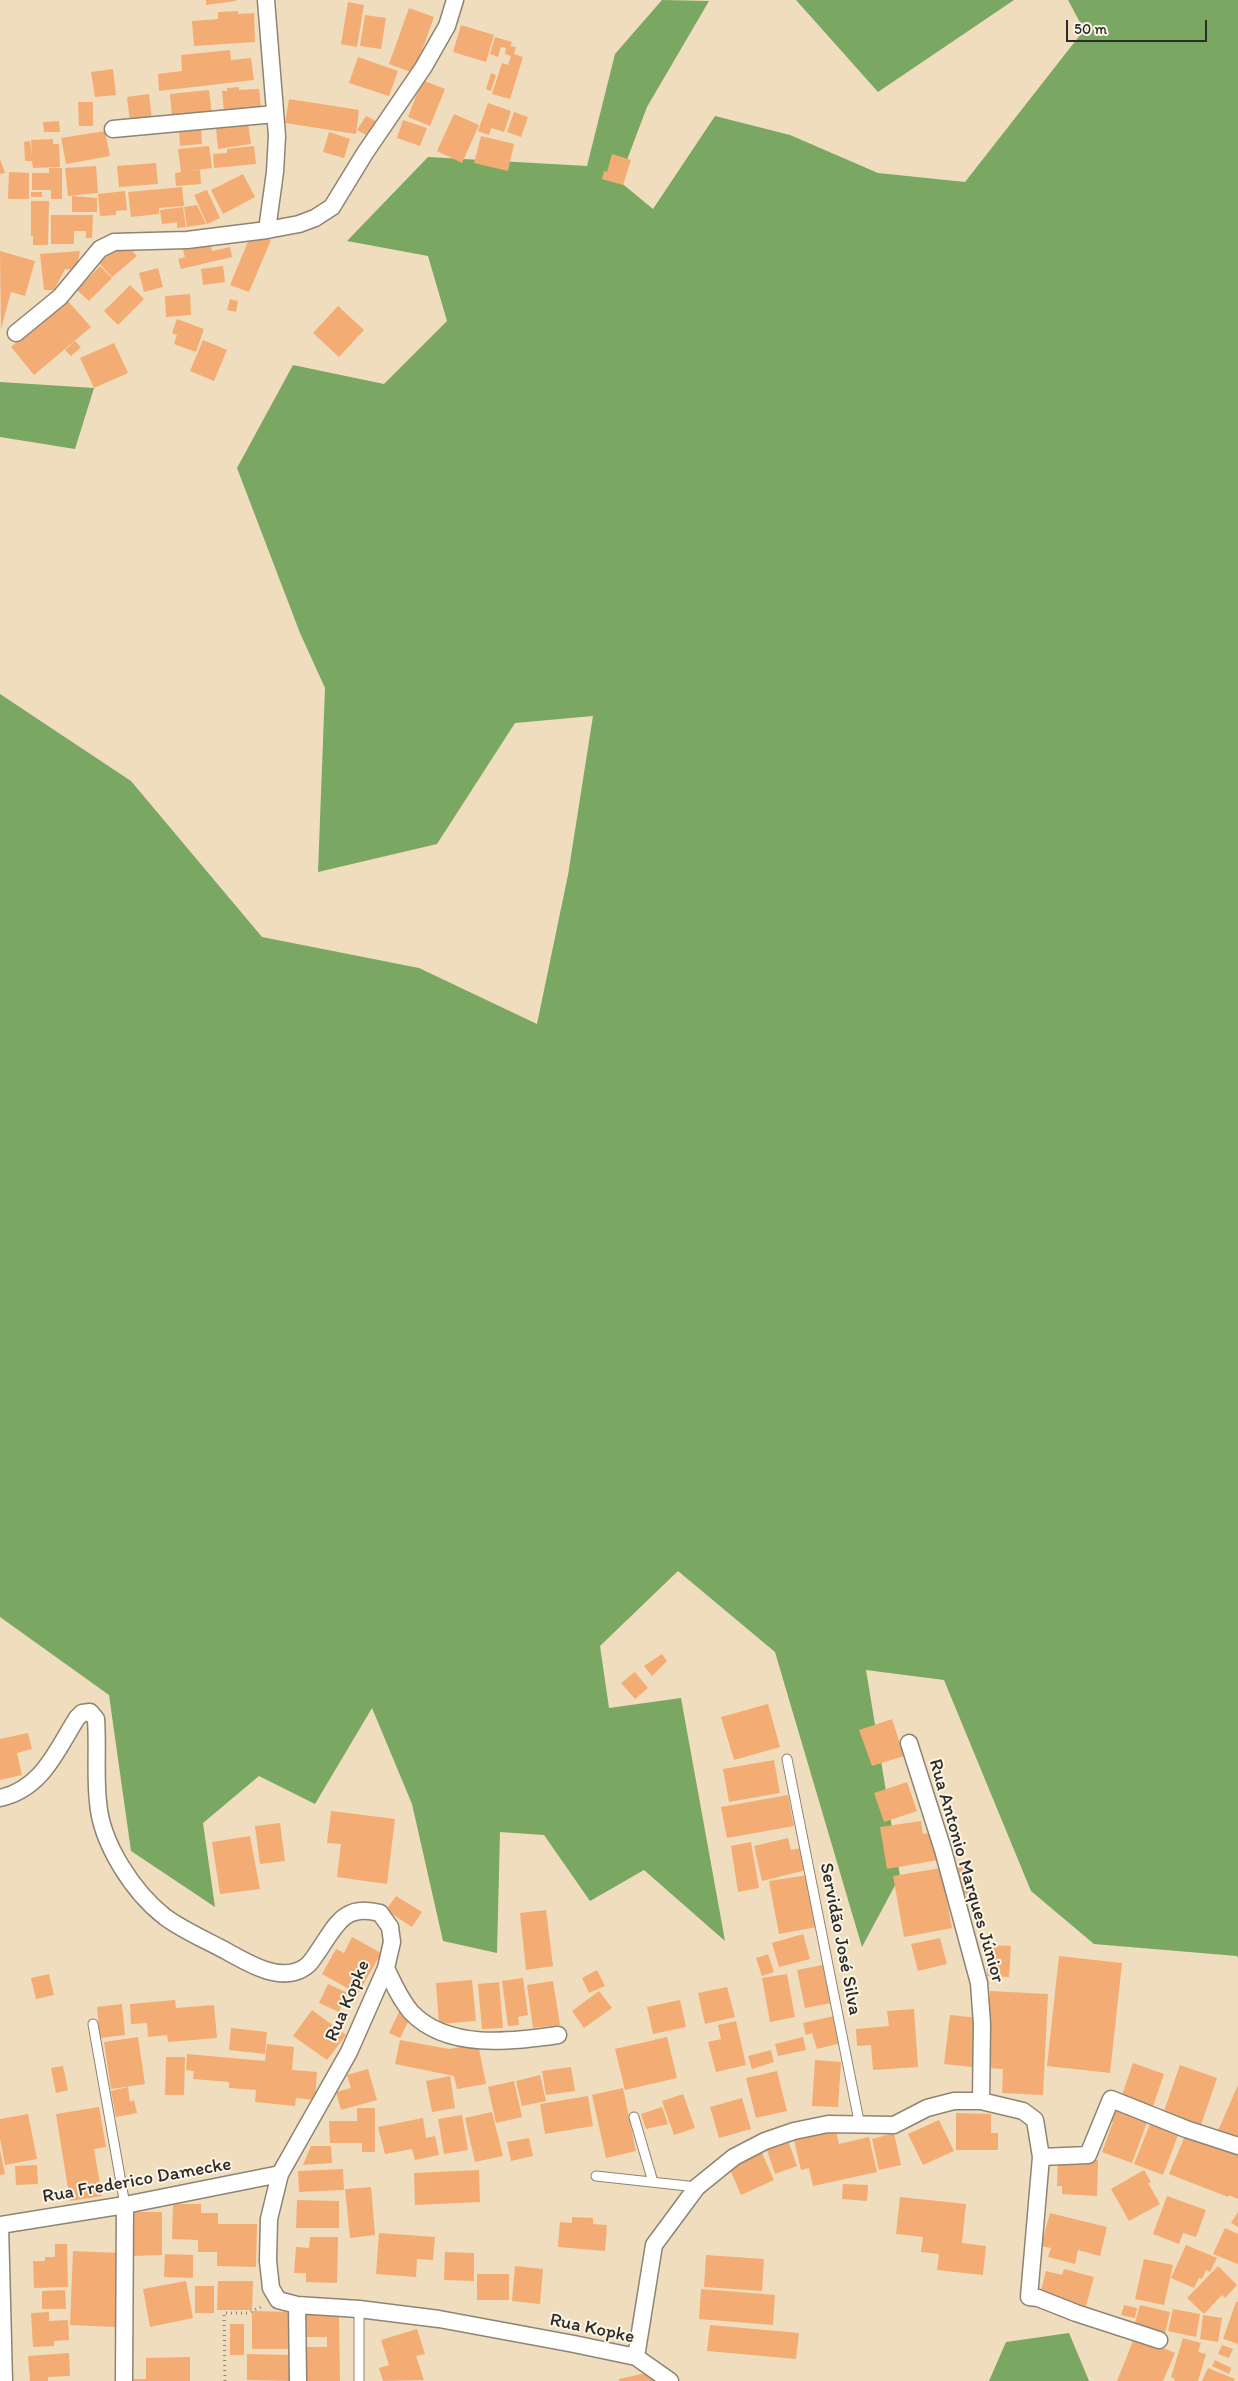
<!DOCTYPE html>
<html>
<head>
<meta charset="utf-8">
<style>
	body { margin:0 }
	#map { position:relative; width:1238px; height:2381px; overflow:hidden; background:#f0ddbd; font-family:Itim,sans-serif }
	canvas { display:block }
	.scale { position:absolute; left:1066px; top:20px; width:141px; height:22px; box-sizing:border-box; border:2px solid #2b2b2b; border-top:0; padding-left:6px; font-size:15px; line-height:18px; white-space:nowrap; color:#2b2b2b; -webkit-text-stroke:4px #fcf5e5; paint-order:stroke }
</style>
</head>
<body>
<div id="map">
<canvas width="1238" height="2381"></canvas>
<div class="scale">50 m</div>
</div>
<script>
const context = document.querySelector('canvas').getContext('2d');
context.lineJoin = 'round';
function fillPath(path, color) { context.fillStyle = color; context.fill(path, 'evenodd'); }
function stroke(path, color, width, dash) { context.strokeStyle = color; context.lineWidth = width; context.lineCap = dash ? 'butt' : 'round'; context.setLineDash(dash || []); context.stroke(path); }
function write(font, color, halo, rows, align = 'center') {
  context.font = font + ' Itim,sans-serif'; context.lineWidth = 4; context.setLineDash([]); context.textBaseline = 'middle'; context.strokeStyle = halo; context.fillStyle = color; for (const [text, x, y, turn = 0] of rows) {
    context.save(); context.translate(x, y); context.rotate((+turn || 0) * Math.PI / 180); context.textAlign = isNaN(turn) ? turn : align; if (halo) context.strokeText(text, 0, 0); context.fillText(text, 0, 0); context.restore();
  }
}
fillPath(new Path2D(`
	M662 0 709 1 647 107 619 181 653 209 715 116 790 135 878 173 965 182 1084 30 1068 0H1238V1958L1237 1956 1094 1944 1031 1891 944 1680 866 1670 900 1876 862 1947 775 1652 678 1571 600 1646 609 1708 681 1698 725 1941 644 1870 590 1901 544 1835 500 1832 497 1953 443 1941 412 1804 372 1708 315 1804 259 1776 203 1823 215 1907 131 1851 109 1695 0 1617V694L131 781 262 937 419 968 537 1024 568 875 593 716 515 723 437 844 318 872 325 688 300 633 237 468 293 365 384 384 447 321 428 256 347 241 428 157 587 166 615 54Z
	M796 0H1014L878 92Z
	M0 382 94 388 75 449 0 437Z
	M1069 2333 1089 2381H989L1006 2342Z`), '#7aa761');
fillPath(new Path2D(`
	M206 0H236V1L206 5Z
	M348 2 364 5 357 47 341 44Z
	M409 8 434 17 414 73 389 64Z
	M238 11V14L254 13 255 42 194 46 192 21 218 19V12Z
	M365 15 386 18 381 49 360 46Z
	M461 25 494 35 486 62 453 52Z
	M495 37 512 42 510 46 516 47 514 54 523 57 510 99 492 94 502 63 508 65 511 56 505 54 506 48 501 47 498 57 490 54Z
	M230 50 231 60 251 58 254 80 159 91 158 74 182 71 181 55Z
	M358 57 398 71 389 96 349 83Z
	M113 69 116 95 95 97 91 72Z
	M491 73 496 75 491 91 486 89Z
	M422 80 445 89 430 126 408 117Z
	M239 87V90L259 89 261 109 224 112 222 91H227V88Z
	M209 90 212 114 172 118 170 94Z
	M149 94 152 120 130 123 127 97Z
	M289 99 359 110 356 134 285 123Z
	M78 102H93V126H79Z
	M488 103 511 111 504 132 491 128 489 135 478 131Z
	M514 112 528 117 521 137 507 132Z
	M454 114 479 125 462 163 437 151Z
	M366 116 376 121 368 136 357 130Z
	M403 120 427 128 420 146 397 138Z
	M59 121 60 132H44L43 122Z
	M248 123 251 144 218 149 216 128Z
	M201 127 202 144 180 146 179 129Z
	M105 131 110 156 66 164 61 138Z
	M329 132 350 139 344 158 323 152Z
	M481 136 514 144 508 171 474 163Z
	M53 139V144H59L60 167 33 168 32 161H25L24 142 30 141 32 156 31 140Z
	M209 146 212 168 188 171 200 170 201 184 176 186 175 173 181 172 178 149Z
	M254 146 256 164 214 168 213 154 227 153V149Z
	M612 154 631 160 623 185 602 179 604 171 607 172Z
	M0 159 5 173 0 174Z
	M156 163 158 184 119 187 117 166Z
	M96 166 98 193 68 196 65 168Z
	M49 168H62V199H51V190H32V173H49Z
	M9 172 29 173V199H8Z
	M243 174 255 197 223 214 211 190Z
	M182 187 184 206 159 208V214L131 217 128 192Z
	M207 190 220 218 207 224 194 195Z
	M125 191 127 210 116 211V215L100 216 98 194Z
	M31 192H42V197H31Z
	M72 196 97 198V212H72Z
	M31 201H49L48 245H33V236H31Z
	M197 205 206 224 187 227 184 207Z
	M183 207 186 227 177 228V222L162 224 160 210Z
	M51 215H93L92 238H86V231H74V244H51Z
	M252 232 271 240 249 292 230 285Z
	M209 240 212 251 230 247 232 257 181 269 178 259 185 257 182 246Z
	M124 242 137 256 112 277 99 263Z
	M0 251 35 261 25 296 11 292 1 329Z
	M80 251 76 270 65 269 54 290H44L40 254Z
	M100 266 112 278 89 301 77 290Z
	M223 266 225 282 203 285 201 269Z
	M158 268 163 287 144 292 139 273Z
	M130 285 144 299 118 325 104 311Z
	M190 294 191 315 166 317 165 296Z
	M230 299 238 301 236 312 227 310Z
	M67 300 91 327 34 375 11 347Z
	M338 306 364 330 339 357 313 333Z
	M177 319 204 329 196 352 174 344 177 335 172 333Z
	M203 340 227 350 214 381 190 371Z
	M75 341 81 347 71 356 65 350Z
	M114 343 128 373 94 388 80 358Z
	M662 1654 667 1661 652 1676 644 1666Z
	M635 1672 648 1688 635 1699 621 1683Z
	M768 1704 780 1747 734 1760 721 1717Z
	M892 1719 904 1756 872 1766 859 1730Z
	M28 1733 32 1749 17 1753 22 1775 0 1780V1739Z
	M774 1760 780 1793 729 1802 723 1769Z
	M907 1782 917 1811 884 1822 874 1793Z
	M788 1795 794 1826 727 1838 721 1807Z
	M331 1811 395 1819 387 1884 337 1877 341 1844 327 1843Z
	M921 1821 923 1834 934 1832 938 1860 887 1869 880 1827Z
	M280 1823 285 1861 260 1864 255 1826Z
	M250 1836 260 1889 220 1894 212 1842Z
	M788 1838 791 1850 801 1848 806 1870 762 1881 754 1846Z
	M751 1842 759 1888 738 1892 731 1846Z
	M966 1866 974 1892 958 1896 951 1870Z
	M941 1868 952 1928 904 1937 893 1876Z
	M808 1875 817 1927 779 1934 769 1881Z
	M396 1896 422 1912 412 1927 386 1910Z
	M546 1910 553 1966 526 1970 520 1913Z
	M803 1934 810 1959 779 1967 772 1943Z
	M352 1937 381 1953 358 1994 322 1974 336 1949 344 1953Z
	M940 1938 947 1964 918 1971 911 1944Z
	M989 1945 1011 1946 1009 1977 987 1976Z
	M768 1954 774 1972 762 1976 756 1958Z
	M1059 1956 1122 1963 1110 2073 1047 2066Z
	M828 1964 831 2003 805 2008 797 1970Z
	M597 1970 605 1986 589 1993 582 1978Z
	M49 1974 54 1995 36 1999 31 1978Z
	M787 1974 795 2017 770 2022 762 1978Z
	M523 1978 528 2015 518 2017 519 2025 508 2026 502 1981Z
	M472 1980 476 2021 439 2024 436 1983Z
	M553 1981 560 2025 533 2028 527 1985Z
	M499 1982 503 2028 482 2029 478 1984Z
	M328 1984 348 1993 339 2012 319 2003Z
	M727 1987 735 2017 705 2024 698 1993Z
	M599 1991 612 2008 584 2028 572 2011Z
	M990 1991 1048 1994 1043 2095 1002 2093 1003 2069 986 2068Z
	M175 2000 176 2008 214 2005 217 2038 168 2042 167 2035 148 2037 147 2023 131 2024 130 2004Z
	M680 2000 686 2027 653 2034 647 2007Z
	M122 2004 125 2035 100 2038 97 2007Z
	M914 2009 918 2067 873 2070 871 2045 857 2046 856 2029 889 2026 887 2011Z
	M312 2010 346 2035 327 2060 293 2036Z
	M399 2012 410 2018 400 2038 389 2033Z
	M950 2015 979 2018 973 2067 944 2064Z
	M834 2016 841 2043 817 2049 812 2033 806 2035 803 2023Z
	M736 2021 746 2065 716 2072 708 2042 721 2039 718 2025Z
	M231 2028 267 2032 265 2054 229 2050Z
	M138 2037 145 2084 111 2089 104 2042Z
	M667 2037 677 2078 625 2090 615 2049Z
	M803 2037 806 2050 778 2056 775 2044Z
	M400 2040 449 2049 478 2044 486 2084 457 2089 454 2076 395 2064Z
	M267 2044 294 2047 292 2070 317 2072 315 2100 296 2098 295 2106 255 2102 256 2090 229 2088V2082L193 2079 194 2071 186 2070 187 2054 265 2061Z
	M771 2050 774 2062 752 2069 748 2056Z
	M166 2057H185L184 2095H165Z
	M815 2060 841 2062 838 2107 812 2106Z
	M1133 2063 1164 2074 1152 2109 1121 2098Z
	M1180 2065 1217 2078 1200 2128 1163 2114Z
	M63 2066 68 2090 56 2093 51 2068Z
	M571 2067 575 2091 546 2095 542 2071Z
	M368 2069 377 2100 341 2110 336 2092 351 2088 347 2075Z
	M777 2071 787 2111 756 2118 746 2078Z
	M540 2075 546 2101 522 2106 516 2081Z
	M450 2076 455 2108 432 2112 426 2081Z
	M514 2081 522 2117 496 2123 488 2087Z
	M1238 2085V2142L1217 2133Z
	M128 2087 130 2102 134 2100 137 2113 116 2117 111 2091Z
	M623 2088 636 2151 606 2158 592 2095Z
	M683 2094 695 2128 674 2135 662 2101Z
	M588 2096 593 2126 545 2134 540 2104Z
	M742 2098 751 2129 719 2138 710 2107Z
	M1113 2104 1149 2117 1132 2163 1102 2152 1113 2122 1108 2120Z
	M99 2107 106 2147 94 2149 102 2196 70 2201 56 2114Z
	M662 2107 668 2124 646 2129 641 2114Z
	M357 2108H375V2152H362V2143H330L329 2121H357Z
	M492 2112 503 2156 475 2162 465 2118Z
	M956 2113 991 2114V2133H998V2150H956Z
	M28 2114 37 2159 5 2165 0 2138V2119Z
	M462 2115 468 2150 444 2154 438 2119Z
	M423 2118 426 2138 435 2136 439 2155 415 2160 412 2149 385 2154 378 2127Z
	M1152 2119 1180 2130 1163 2175 1134 2164Z
	M939 2120 954 2151 923 2165 908 2134Z
	M836 2131 839 2144 869 2137 877 2172 813 2186 809 2168 801 2170 794 2140Z
	M1187 2131 1238 2152V2199L1229 2195 1228 2197 1169 2174Z
	M894 2133 901 2165 879 2170 872 2139Z
	M529 2138 533 2156 511 2161 507 2142Z
	M789 2143 797 2166 775 2174 767 2150Z
	M311 2146H331L332 2163 303 2165Z
	M0 2150 5 2174 0 2175Z
	M762 2153 774 2180 741 2195 729 2167Z
	M1058 2159 1098 2160 1097 2196 1062 2194V2186H1057Z
	M37 2165 38 2184 16 2185 15 2166Z
	M343 2169 344 2190 299 2192 298 2171Z
	M479 2170 480 2202 415 2205 414 2173Z
	M1144 2170 1151 2182 1148 2183 1160 2204 1129 2221 1111 2189Z
	M843 2184 868 2185 867 2201 842 2199Z
	M371 2187 375 2235 350 2238 345 2189Z
	M1167 2196 1206 2210 1196 2237 1183 2233 1179 2244 1153 2234Z
	M900 2197 966 2204 962 2243 986 2246 983 2275 937 2270 939 2254 921 2252 923 2237 896 2234Z
	M297 2200 339 2201V2228H296Z
	M173 2204H201V2213H218V2224H257L256 2267 217 2266V2252H198V2240L172 2239Z
	M132 2212H162V2255L133 2256Z
	M1238 2212V2227L1231 2223Z
	M1050 2213 1107 2227 1100 2256 1078 2250 1075 2264 1048 2257 1051 2248 1041 2246Z
	M572 2217 593 2218V2224L607 2225 605 2251 558 2247 560 2222 572 2223Z
	M1225 2228 1238 2234V2264L1213 2254Z
	M379 2233 435 2237 433 2260 417 2259 416 2277 376 2274Z
	M310 2237H338L337 2283 306 2282V2273H294L296 2247 309 2248Z
	M55 2244H67L68 2287 34 2288 33 2261H45V2257H55Z
	M1186 2245 1217 2258 1210 2272 1206 2270 1202 2279 1199 2278 1194 2288 1171 2278Z
	M73 2251 119 2253 116 2327 70 2325Z
	M445 2252 474 2253V2281L444 2280Z
	M165 2254 193 2255V2278L164 2277Z
	M706 2255 764 2259 762 2291 704 2287Z
	M1144 2259 1173 2265 1164 2305 1135 2299Z
	M515 2266 543 2269 540 2304 512 2301Z
	M1218 2266 1237 2285 1225 2298 1222 2295 1204 2314 1187 2298Z
	M1064 2269 1094 2277 1086 2306 1040 2294 1046 2271 1062 2275Z
	M477 2274H509V2300H477Z
	M186 2281 193 2318 150 2327 143 2289Z
	M218 2281H253L252 2310H217Z
	M195 2286H214V2313H195Z
	M701 2289 775 2295 773 2325 699 2319Z
	M65 2290 66 2309H42V2291Z
	M1236 2302H1238V2344L1223 2339Z
	M1124 2305 1137 2308 1135 2318 1121 2315Z
	M1140 2305 1170 2312 1165 2334 1134 2326Z
	M1173 2309 1200 2314 1196 2337 1168 2331Z
	M252 2311 292 2312V2349H252Z
	M49 2312V2321L68 2320 69 2340 54 2341V2346L33 2347 31 2313Z
	M304 2314H339L340 2381H302L303 2347H327V2337H304Z
	M1203 2315 1222 2318 1218 2342 1200 2339Z
	M230 2324H244V2355H230Z
	M710 2325 799 2333 796 2359 707 2351Z
	M417 2329 425 2354 416 2356 424 2380 383 2381 379 2368 389 2365 381 2340Z
	M1135 2336 1175 2353 1163 2381H1117Z
	M1183 2338 1201 2343 1198 2352 1206 2354 1198 2381H1174L1175 2379 1171 2377Z
	M1222 2345 1233 2349 1229 2358 1218 2354Z
	M69 2353 70 2376 48 2377V2381H30L28 2356Z
	M247 2354 290 2355V2381L247 2380Z
	M190 2357V2381H134V2379H146V2358Z
	M1215 2360 1231 2368 1229 2374 1212 2366Z
	M1208 2368 1235 2379 1234 2381H1202Z
	M655 2371 657 2381H619V2379Z`), '#f3ac74');
const lane = new Path2D(`
	M787 1759 860 2126
	M93 2024 125 2205
	M634 2117 653 2182
	M596 2176 697 2187
	M359 2381V2309`);
const street = new Path2D(`
	M266 0 277 136 275 172 267 230
	M113 129 275 114
	M16 333 60 297 100 249 114 242 187 240 267 230 299 224 315 218 332 207 365 153 423 68 447 26 455 0
	M909 1743 943 1850 979 1983 982 2024 981 2101
	M0 1798C42 1789 56 1751 77 1718L82 1713 90 1712 96 1719C98 1747 95 1775 98 1802 101 1843 133 1892 165 1917 184 1931 208 1941 228 1952 248 1963 279 1982 302 1969 309 1966 313 1959 317 1953 336 1926 343 1903 380 1913L390 1927 392 1942 386 1968 349 2052 280 2174 269 2219 268 2261 271 2288 278 2300 297 2305 359 2309 439 2319 574 2344 636 2357 670 2381
	M386 1968C393 1983 400 1999 411 2012 447 2050 511 2042 558 2035
	M1041 2157 1088 2155 1111 2099 1186 2129 1238 2146
	M0 2225 125 2205 280 2174
	M0 2225 4 2381
	M297 2305 298 2381
	M636 2357 654 2245 697 2187 734 2157 765 2141 794 2131 828 2124 894 2125 927 2108 954 2101H981L1023 2111 1035 2120 1041 2157 1029 2297 1038 2298 1076 2313 1159 2340
	M124 2381 125 2205`);
stroke(lane, '#8e8474', 11);
stroke(street, '#8e8474', 19);
stroke(new Path2D(`
	M225 2381 224 2313H248L263 2306`), '#8e8474', 3, [1, 4]);
stroke(lane, '#fff', 9);
stroke(street, '#fff', 16);
write('19px', '#2b2b2b', '#fcf5e5', [
	["Rua Antonio Marques Júnior",966,1871,74],
	["Servidão José Silva",840,1939,79],
	["Rua Kopke",348,2001,-67],
	["Rua Frederico Damecke",137,2181,-10],
	["Rua Kopke",592,2329,12]
]);
</script>
</body>
</html>
